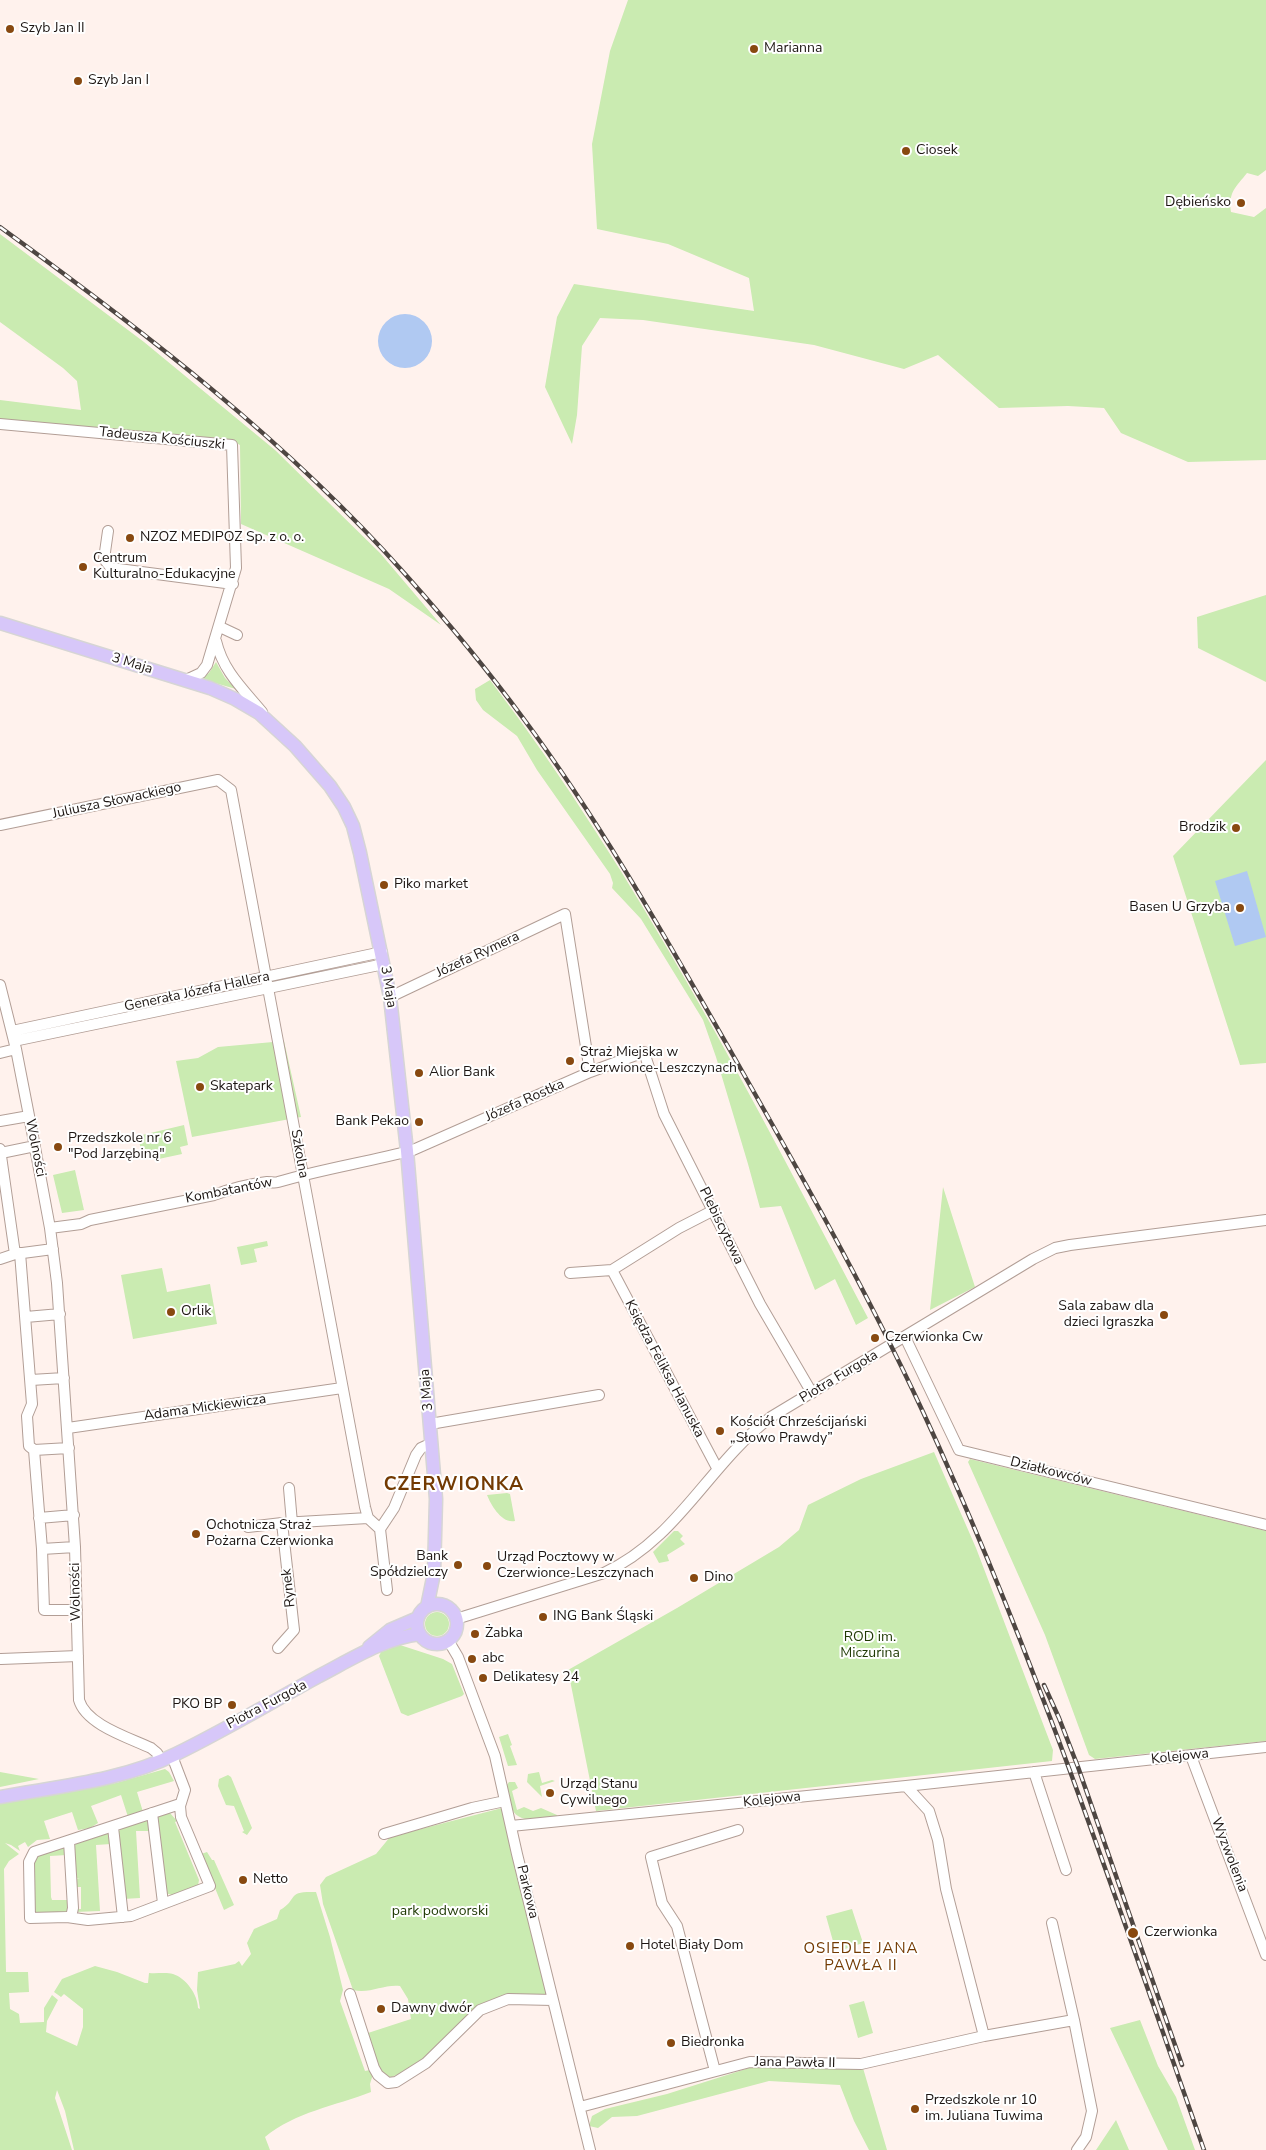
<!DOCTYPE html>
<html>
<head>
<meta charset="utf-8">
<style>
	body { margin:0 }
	canvas { display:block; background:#fff2ed }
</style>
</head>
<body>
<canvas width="1266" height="2150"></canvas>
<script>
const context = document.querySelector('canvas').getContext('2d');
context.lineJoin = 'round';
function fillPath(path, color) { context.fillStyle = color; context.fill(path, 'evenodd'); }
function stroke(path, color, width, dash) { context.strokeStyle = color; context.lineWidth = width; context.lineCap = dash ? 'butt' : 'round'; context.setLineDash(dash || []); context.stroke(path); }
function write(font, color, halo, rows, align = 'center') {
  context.font = font + ' "Nunito Sans",sans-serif'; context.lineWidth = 4; context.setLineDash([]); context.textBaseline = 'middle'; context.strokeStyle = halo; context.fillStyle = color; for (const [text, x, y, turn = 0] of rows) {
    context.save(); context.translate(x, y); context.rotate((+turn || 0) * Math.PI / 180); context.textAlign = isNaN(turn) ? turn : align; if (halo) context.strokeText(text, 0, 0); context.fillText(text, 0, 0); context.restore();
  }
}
fillPath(new Path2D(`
	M628 0H1266V170L1258 176 1247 173C1236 187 1228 192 1231 212L1254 217 1266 208V460L1188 462 1121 433 1104 408 1068 406 999 408 938 355 904 369 814 345 643 320 600 318 582 346 577 415 572 444 545 387 557 317 574 284 754 311 749 278 668 244 597 229 592 144 610 51Z
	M0 234 144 342 275 450 380 553 441 625 389 589 241 524 240 445 229 439 0 420V400L81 410 77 381 63 368 0 322Z
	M1266 595V682L1198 648 1197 617Z
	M216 662 225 678 236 689 201 679 209 673Z
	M490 680C640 877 753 1100 868 1318L856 1325 835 1279 815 1290 781 1206 760 1208 748 1164 716 1057 703 1020 641 919 612 888 613 883 610 874 537 770 517 736 483 710 476 700 475 689Z
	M1266 760V1063L1240 1065 1173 856Z
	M284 1041 301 1117 192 1137 176 1061 198 1058 218 1047Z
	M184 1125 188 1145 180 1147 182 1154 154 1160 153 1153 142 1155 138 1136Z
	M75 1170 84 1210 62 1213 53 1175Z
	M943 1187 975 1287 930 1310Z
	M267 1241 268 1246 254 1249 257 1262 241 1265 237 1247Z
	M162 1268 167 1292 210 1284 217 1324 133 1339 121 1275Z
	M934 1452 976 1548 1053 1750 1052 1761 596 1811 568 1670 677 1608 779 1547 799 1530 808 1505 861 1479Z
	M970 1459 1266 1531V1741L1095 1759 1089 1755 1045 1635 968 1462Z
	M507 1493 510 1494 515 1521C502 1524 491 1505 487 1495Z
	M674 1531H678L683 1536 680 1539 685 1544 667 1555 669 1561 659 1563 653 1552Z
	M425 1624a12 12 0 1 1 24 0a12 12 0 1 1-24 0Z
	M400 1645 443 1659 452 1664 464 1694 462 1696 408 1716 401 1713 379 1656 381 1652Z
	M508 1734 512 1745 510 1746 517 1765 508 1766 499 1737Z
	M165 1769 169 1772 174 1781 137 1792 143 1812 128 1817 121 1795 91 1806 98 1823 90 1828 78 1830 72 1812 44 1821 50 1839 37 1840 28 1847 25 1842 18 1846 20 1851 11 1845 5 1843 19 1854 9 1861 4 1869 6 1972H28L29 1992 9 1993 10 2009 19 2014 20 2023 44 2022V2008L52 1995 58 2000 47 2021 46 2032 77 2046 83 2027V2009L64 1994 61 1997 54 1992 62 1979 95 1966 117 1972 145 1983H148L149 1973C156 1974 166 1972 173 1974 186 1978 198 1995 198 2008L200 2009 197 1990 198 1972 235 1964 239 1961 242 1966 251 1954 247 1943 254 1929 277 1919 280 1910C299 1899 285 1891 316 1892L330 1937 343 1990 340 2001 365 2071 370 2070 373 2074 370 2084 371 2092C335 2106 295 2112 265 2137L270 2150H74L65 2111 57 2090 55 2098 72 2150H0V1804L116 1783Z
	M0 1772 39 1779 0 1787Z
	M539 1772 542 1783 552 1780 555 1781 540 1786 542 1797 527 1782 528 1774Z
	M228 1775 231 1777 252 1828 247 1835 242 1832 244 1831 234 1806 226 1805 218 1786 219 1779Z
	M509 1782H515L518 1788 512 1791 517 1810 524 1807 533 1811 541 1808 557 1815 558 1818C545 1819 519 1825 512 1809 509 1802 508 1793 507 1785Z
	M502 1808 548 1993 541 1998 487 2009 427 2069 403 2072 385 2080 374 2066 368 2033 411 2019 408 1999 400 1986C384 1984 370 1994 353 1990L323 1904 320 1885 326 1877 376 1854 390 1837Z
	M170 1813 177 1821 175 1822 199 1880 198 1886 172 1895 165 1893 157 1819 160 1815Z
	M145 1821H148L150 1831H136L140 1898 123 1899 117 1833 123 1827Z
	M107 1833 111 1835V1844L96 1845 100 1911 75 1912V1909H81V1887H75L74 1879 80 1878H74V1848L76 1843Z
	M64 1846 67 1855 50 1856 51 1897 52 1900H68V1912L41 1915 35 1913 33 1857Z
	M207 1852 212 1860H214L234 1905 224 1910 201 1854Z
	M852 1909 863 1943 836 1952 826 1916Z
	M864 2001 873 2033 858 2038 849 2005Z
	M1140 2020 1158 2066 1176 2097 1195 2150H1168L1110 2028Z
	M749 2068H863L887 2150H869L854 2121 840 2085 769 2081 637 2116 612 2117 598 2128 589 2126 592 2116 605 2109 667 2094Z
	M1116 2120 1129 2150H1096Z`), '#caebb1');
fillPath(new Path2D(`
	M378 341a27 27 0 1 1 54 0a27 27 0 1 1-54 0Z
	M1247 871 1266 937 1235 946 1215 881Z`), '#b0c9f2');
const minor = new Path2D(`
	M0 424 232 445 236 568 207 665 201 673 186 680
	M108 531 104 559 111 568 233 584
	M220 627 237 635
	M216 641C223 671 243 689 262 712
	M0 825 218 780 231 790 365 1507 368 1518 380 1529 394 1508 416 1455 421 1448 432 1443
	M0 985 16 1049 31 1126 50 1228 57 1283 75 1547 79 1700C86 1725 130 1738 151 1748L157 1753 161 1761
	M390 997 565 914 590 1072
	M12 1031 382 952
	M14 1041 384 964
	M0 1053 16 1049
	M0 1121 29 1116
	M0 1149 15 1254
	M1 1153 35 1146
	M714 1210 679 1228 612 1270 717 1468
	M50 1228 81 1224 90 1220 214 1195C230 1189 250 1184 267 1182 271 1182 274 1183 278 1182 322 1169 368 1162 413 1150L590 1072 644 1052 664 1114 760 1304 812 1393
	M20 1253 32 1404 27 1416 29 1446 34 1450 42 1549 44 1610H77
	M0 1259 15 1254 53 1249
	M570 1273 612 1270
	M26 1317 60 1314
	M905 1337 959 1450 1266 1525
	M31 1380 64 1378
	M430 1424 599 1395
	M68 1428 342 1388
	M34 1450 69 1448
	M289 1488 292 1523
	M39 1518 74 1515
	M248 1527 282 1523
	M380 1529 387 1590
	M42 1549 75 1547
	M456 1619 604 1573C678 1539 708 1465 771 1417L1033 1259 1055 1248 1070 1245 1266 1220
	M448 1640 458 1657 495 1756 517 1854 590 2150
	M278 1648 294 1630 282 1523 368 1518
	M1 1659 78 1656
	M172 1756 185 1790 180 1806 181 1817 210 1886 131 1916 88 1920 67 1917 30 1918 29 1862 34 1852 180 1804
	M1191 1756 1266 1955
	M1034 1772 1066 1870
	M152 1813 163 1903
	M511 1826 906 1786 1266 1747
	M113 1827 123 1917
	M384 1834 472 1808 505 1801
	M69 1841 73 1908 71 1917
	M1052 1923 1074 2020
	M350 1994 374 2068 378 2075 388 2083 396 2082 426 2063 480 2010 508 1999 553 2000
	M984 2036 1074 2020 1092 2111 1086 2137 1077 2150
	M715 2071 677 1926 662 1903 651 1857 738 1830
	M580 2107 750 2062 861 2064 984 2036 946 1889 938 1840 929 1811 906 1786`);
const major = new Path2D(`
	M0 623 210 688 235 699 259 713 295 746 330 786 344 807 353 826 360 853 390 997 407 1151 436 1499 434 1573 427 1607
	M417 1624a20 20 0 1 1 40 0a20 20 0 1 1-40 0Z
	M369 1647 390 1630 418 1618
	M0 1797C60 1786 121 1781 176 1754 225 1730 272 1702 319 1676 350 1660 384 1638 420 1634`);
stroke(minor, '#b29e96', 12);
stroke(major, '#d6d5d5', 15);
stroke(minor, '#fff', 10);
stroke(major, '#d7c7f9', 12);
const rail = new Path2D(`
	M0 227C145 332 286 440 405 574 446 620 486 668 523 718 599 820 663 933 726 1043 795 1164 864 1285 923 1412 1034 1651 1117 1902 1204 2150
	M1044 1685 1059 1718 1078 1767 1182 2065`);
stroke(rail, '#4e4642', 4.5);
stroke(rail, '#fff', 2.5, [8]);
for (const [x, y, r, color] of [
	[10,29,5,"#884910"],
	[754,49,5,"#884910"],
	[78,81,5,"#884910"],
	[906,151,5,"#884910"],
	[1241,203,5,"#884910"],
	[130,538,5,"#884910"],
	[83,567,5,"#884910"],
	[1236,828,5,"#884910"],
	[384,885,5,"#884910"],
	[1240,908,5,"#884910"],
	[570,1061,5,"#884910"],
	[419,1073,5,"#884910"],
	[200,1087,5,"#884910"],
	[419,1122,5,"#884910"],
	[58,1147,5,"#884910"],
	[171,1312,5,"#884910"],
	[1164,1315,5,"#884910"],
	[875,1338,5,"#884910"],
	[720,1431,5,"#884910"],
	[196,1534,5,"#884910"],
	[458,1565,5,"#884910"],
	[487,1566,5,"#884910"],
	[694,1578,5,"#884910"],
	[543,1617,5,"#884910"],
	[475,1634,5,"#884910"],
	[472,1659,5,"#884910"],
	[483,1678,5,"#884910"],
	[232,1705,5,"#884910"],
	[550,1793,5,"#884910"],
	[243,1880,5,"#884910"],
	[1133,1933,6,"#884910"],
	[630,1946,5,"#884910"],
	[381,2009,5,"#884910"],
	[671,2043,5,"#884910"],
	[915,2109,5,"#884910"]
]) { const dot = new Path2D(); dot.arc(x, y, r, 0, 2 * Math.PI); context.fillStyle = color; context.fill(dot); stroke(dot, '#fff', 2); }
write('14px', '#1d1613', '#fff', [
	["Szyb Jan II",20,29],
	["Marianna",764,49],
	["Szyb Jan I",88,81],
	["Ciosek",916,151],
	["Dębieńsko",1231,203,"right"],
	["NZOZ MEDIPOZ Sp. z o. o.",140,538],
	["Centrum",93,559],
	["Kulturalno-Edukacyjne",93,575],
	["Brodzik",1226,828,"right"],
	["Piko market",394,885],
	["Basen U Grzyba",1230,908,"right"],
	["Straż Miejska w",580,1053],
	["Czerwionce-Leszczynach",580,1069],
	["Alior Bank",429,1073],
	["Skatepark",210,1087],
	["Bank Pekao",409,1122,"right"],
	["Przedszkole nr 6",68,1139],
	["\"Pod Jarzębiną\"",68,1155],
	["Sala zabaw dla",1154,1307,"right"],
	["dzieci Igraszka",1154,1323,"right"],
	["Orlik",181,1312],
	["Czerwionka Cw",885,1338],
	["Kościół Chrześcijański",730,1423],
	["„Słowo Prawdy”",730,1439],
	["Ochotnicza Straż",206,1526],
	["Pożarna Czerwionka",206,1542],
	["Bank",448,1557,"right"],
	["Spółdzielczy",448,1573,"right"],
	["Urząd Pocztowy w",497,1558],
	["Czerwionce-Leszczynach",497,1574],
	["Dino",704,1578],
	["ING Bank Śląski",553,1617],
	["Żabka",485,1634],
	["abc",482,1659],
	["Delikatesy 24",493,1678],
	["PKO BP",222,1705,"right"],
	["Urząd Stanu",560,1785],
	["Cywilnego",560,1801],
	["Netto",253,1880],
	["Czerwionka",1144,1933],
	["Hotel Biały Dom",640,1946],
	["Dawny dwór",391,2009],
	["Biedronka",681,2043],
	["Przedszkole nr 10",925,2101],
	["im. Juliana Tuwima",925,2117]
], 'left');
write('14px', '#1d1613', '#fff', [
	["Tadeusza Kościuszki",162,439,6],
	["3 Maja",132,664,17],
	["Juliusza Słowackiego",117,801,-12],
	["Józefa Rymera",478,955,-25],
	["3 Maja",388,987,81],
	["Generała Józefa Hallera",197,992,-12],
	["Józefa Rostka",525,1101,-24],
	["Wolności",35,1148,79],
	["Szkolna",299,1154,80],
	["Kombatantów",229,1191,-11],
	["Plebiscytowa",721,1226,64],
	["Księdza Feliksa Hanuska",664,1369,62],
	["Piotra Furgoła",839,1377,-31],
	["3 Maja",427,1390,-95],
	["Adama Mickiewicza",205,1408,-8],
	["Działkowców",1051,1472,14],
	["Rynek",289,1588,-96],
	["Wolności",76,1592,-91],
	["Piotra Furgoła",267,1705,-28],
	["Kolejowa",1180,1757,-6],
	["Kolejowa",772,1800,-6],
	["Wyzwolenia",1229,1855,69],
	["Parkowa",527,1892,76],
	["Jana Pawła II",795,2063,1]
]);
write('14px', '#1f3904', '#fff', [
	["ROD im.",870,1638],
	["Miczurina",870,1654],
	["park podworski",440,1912]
]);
context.letterSpacing = '1px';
write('15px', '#733a02', '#fff', [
	["OSIEDLE JANA",861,1949],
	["PAWŁA II",861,1966]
]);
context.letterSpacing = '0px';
context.letterSpacing = '1px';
write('bold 19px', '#733a02', '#fff', [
	["CZERWIONKA",454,1485]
]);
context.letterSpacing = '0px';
</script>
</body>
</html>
